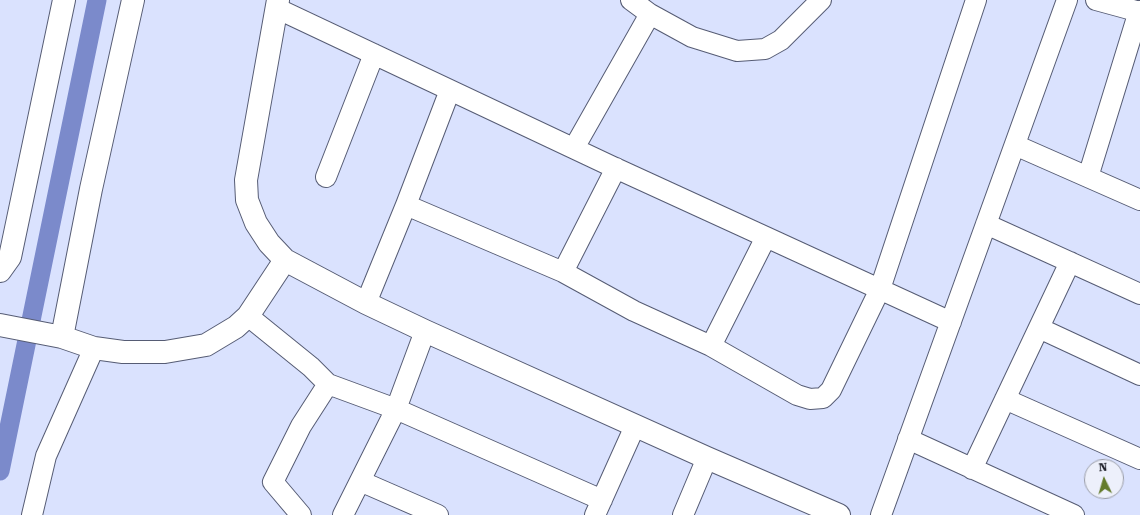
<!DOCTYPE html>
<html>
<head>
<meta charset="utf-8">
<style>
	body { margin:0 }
	#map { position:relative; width:1140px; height:515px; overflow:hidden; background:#dae2fe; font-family:"Roboto Serif",serif }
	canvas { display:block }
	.north { position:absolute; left:1084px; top:459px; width:40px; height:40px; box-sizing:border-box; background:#edf0fb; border:1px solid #999ca6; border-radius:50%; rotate:355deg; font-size:11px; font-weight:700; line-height:16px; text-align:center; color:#1b1d27 }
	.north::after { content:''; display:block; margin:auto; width:14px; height:18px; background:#647b2c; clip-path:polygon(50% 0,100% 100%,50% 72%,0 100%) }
</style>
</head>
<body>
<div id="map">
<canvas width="1140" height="515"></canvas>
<div class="north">N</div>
</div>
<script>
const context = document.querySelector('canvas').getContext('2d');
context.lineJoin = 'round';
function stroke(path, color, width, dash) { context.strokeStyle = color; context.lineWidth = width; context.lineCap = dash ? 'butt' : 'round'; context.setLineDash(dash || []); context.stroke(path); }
stroke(new Path2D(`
	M0 471 97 0`), '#7b8acb', 19);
const minor = new Path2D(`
	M631 0 650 14 692 37 737 51 765 49 781 40 821 0
	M1096 0 1140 12
	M276 8 611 166 766 237 711 346 634 311 563 272 406 205 366 303
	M1015 145 1140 200
	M574 148 650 14
	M326 177 374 54
	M1088 177 1139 11
	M406 205 450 90
	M986 224 1140 294
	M766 237 951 322
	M563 272 616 168
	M248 316 311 367 328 384 301 426 273 482 301 515
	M1039 328 1140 375
	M711 346 797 395 810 399 823 398 831 390 880 289 976 0
	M328 384 396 409 602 500
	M1005 399 1140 459
	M908 439 1074 515
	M972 469 1070 262
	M360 481 438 515
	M32 515 46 456 94 348
	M343 515 396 409 425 331
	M595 515 635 426
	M683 515 707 458
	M881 515 1067 0`);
const tertiary = new Path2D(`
	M278 0 246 180 247 200 256 223 269 243 285 260 366 303 425 331 707 458 839 515
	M0 271 10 257 64 0
	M0 325 62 337 94 348 123 352H165L206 345 236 327 248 316 285 260
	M62 337 91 189 133 0`);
stroke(minor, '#565c74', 22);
stroke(tertiary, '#565c74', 24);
stroke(minor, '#fff', 20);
stroke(tertiary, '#fff', 22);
</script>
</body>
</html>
